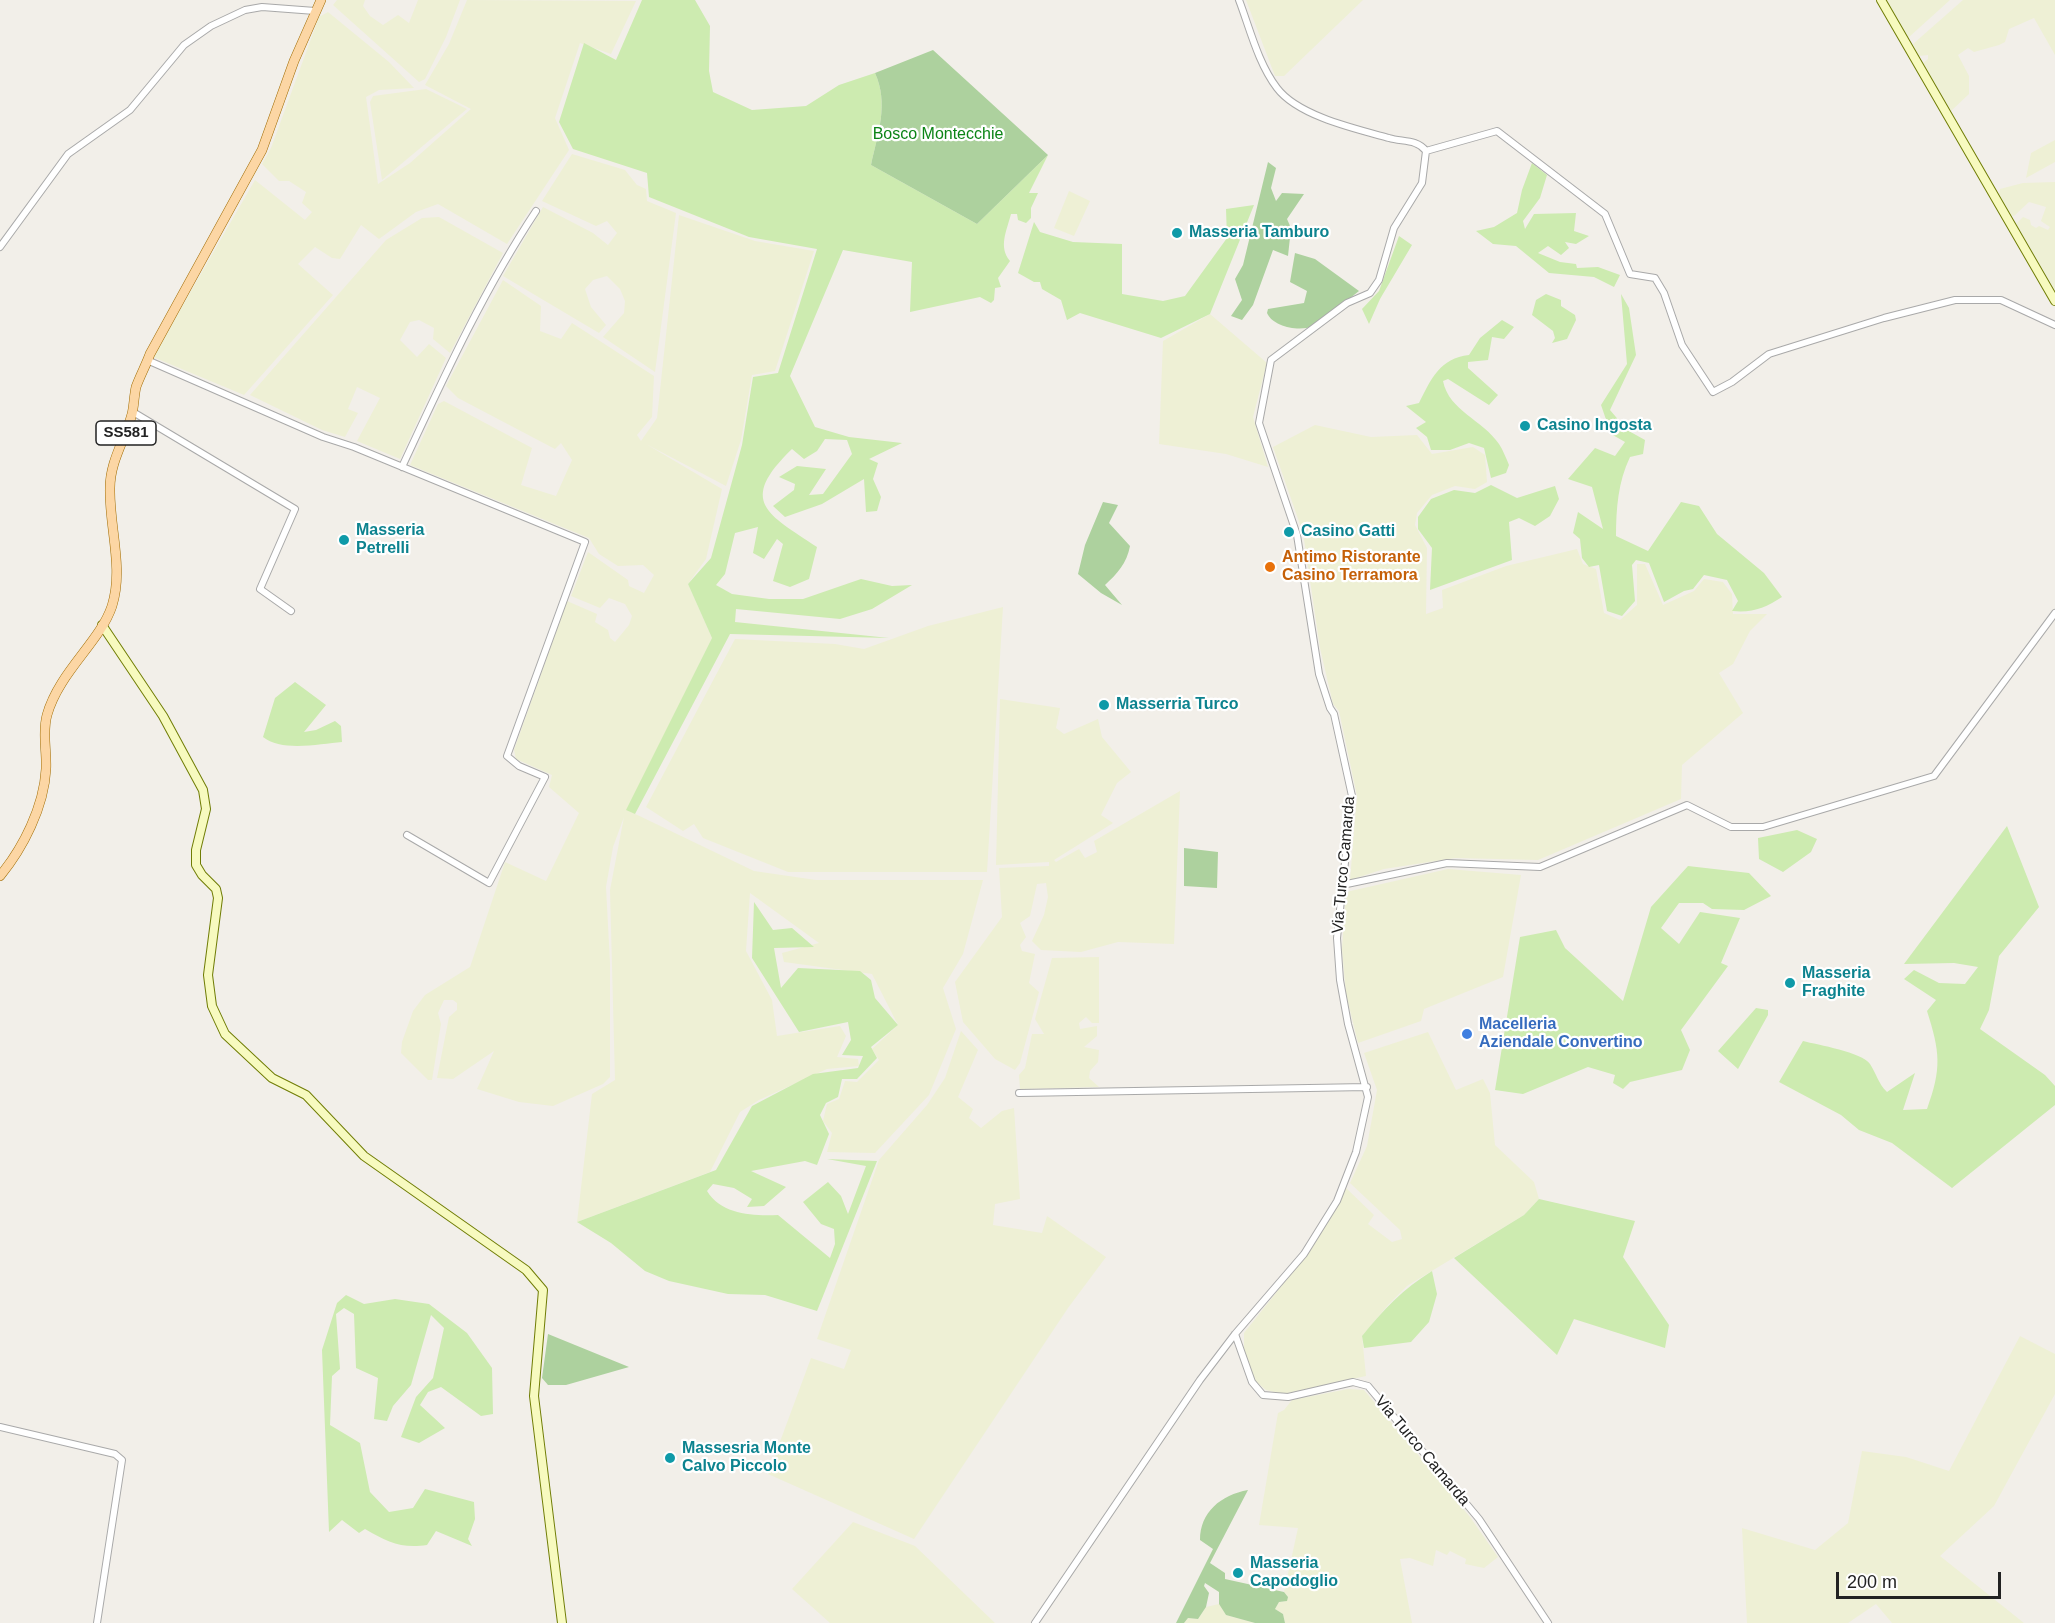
<!DOCTYPE html>
<html>
<head>
<meta charset="utf-8">
<style>
	body { margin:0 }
	#map { position:relative; width:2055px; height:1623px; overflow:hidden; background:#f2efe9; font-family:Arial,sans-serif }
	canvas { display:block }
	.scale { position:absolute; left:1836px; top:1572px; width:165px; height:27px; box-sizing:border-box; border:3px solid #222; border-top:0; padding-left:8px; font-size:18px; line-height:21px; white-space:nowrap; color:#222; -webkit-text-stroke:4px #fff; paint-order:stroke }
</style>
</head>
<body>
<div id="map">
<canvas width="2055" height="1623"></canvas>
<div class="scale">200 m</div>
</div>
<script>
const context = document.querySelector('canvas').getContext('2d');
context.lineJoin = 'round';
function fillPath(path, color) { context.fillStyle = color; context.fill(path, 'evenodd'); }
function stroke(path, color, width, dash) { context.strokeStyle = color; context.lineWidth = width; context.lineCap = dash ? 'butt' : 'round'; context.setLineDash(dash || []); context.stroke(path); }
function write(font, color, halo, rows, align = 'center') {
  context.font = font + ' Arial,sans-serif'; context.lineWidth = 4.5; context.setLineDash([]); context.textBaseline = 'middle'; context.strokeStyle = halo; context.fillStyle = color; for (const [text, x, y, turn = 0] of rows) {
    context.save(); context.translate(x, y); context.rotate((+turn || 0) * Math.PI / 180); context.textAlign = isNaN(turn) ? turn : align; if (halo) context.strokeText(text, 0, 0); context.fillText(text, 0, 0); context.restore();
  }
}
fillPath(new Path2D(`
	M337 0H365L363 6 370 16 383 25 398 15 409 23 418 0H460L446 37 425 79 419 82 333 5Z
	M467 0 636 1 611 54 580 43 555 118 569 150 507 244 438 204 416 212 379 239 361 225 340 259 332 258 315 247 298 264 333 295 244 395 153 357 255 180 305 220 312 212 302 203 306 192 289 181H279L262 164 271 148 319 17 328 12 389 62 414 88 379 90 366 97 378 184 410 163 471 109 425 85 449 44Z
	M1246 0H1363L1284 76H1275Z
	M1886 0H1950L1908 38Z
	M1963 0H2055V55L2034 18 2009 29 2005 42 1999 45 1974 52 1968 48 1958 55 1969 76V94L1951 111 1923 63 1928 59V55L1919 56 1913 44Z
	M426 89 467 109 382 180 370 102 373 96Z
	M2055 140V162L2026 178 2031 153Z
	M572 154 625 170 637 185 646 189 647 201 676 213 655 372 603 337 624 313 625 301 620 289 607 276 593 280 585 289 591 307 606 325 599 333 503 276 543 207 593 233 608 245 617 233 607 221 596 226 542 201Z
	M2055 182V290L2016 224 2023 217 2030 220 2031 225 2036 228 2039 226 2048 230 2050 227 2041 221 2046 207 2029 202 2014 216 2011 215 1999 194 2000 189 2023 183Z
	M1069 191 1090 201 1074 236 1054 228Z
	M679 215 755 241 814 251 775 371 752 375 741 440 726 486 646 444 722 489 706 559 688 584 712 638 627 810 754 871 816 880H983L963 954 943 988 956 1029 929 1095 875 1153 827 1152 832 1133 823 1121 827 1104 839 1099 845 1081 857 1082 879 1060 872 1049 898 1025 872 974 784 962 782 953 819 943 750 893 746 951 772 1000 777 1036 840 1026 846 1036 837 1057 858 1059 859 1066 827 1069 759 1100 740 1112 710 1172 577 1222 592 1094 615 1080 610 890 624 817 613 847 606 887 610 963V1077L603 1084 553 1106 519 1102 477 1089 494 1051 453 1079 437 1078 449 1017 457 1010V1003L453 1000H444L438 1013 441 1024 432 1080H428L401 1053 402 1042 413 1011 425 995 470 967 505 862 546 881 579 813 549 787 552 775 516 759 514 750 567 601 597 614 595 622 608 630 610 638 615 642 629 625 632 616 625 604 609 598 600 608 571 596 588 552 628 580 629 586 644 593 654 575 643 565 618 566 599 554 589 538 410 465 438 404 444 401 532 448 521 485 556 496 572 460 561 443 555 449 458 398 446 386 503 280 541 306 540 331 561 339 572 323 654 376 652 417 637 435 641 441 657 418Z
	M439 217 503 253 450 353 433 339 434 328 419 320 410 322 400 340 417 357 429 344 446 358 400 459 357 441 380 398 357 387 348 409 358 413 345 437 322 430 250 395 386 240 422 218Z
	M1210 314 1267 363 1253 417 1268 467 1226 454 1159 444 1163 341Z
	M1315 425 1371 437 1417 435 1432 454 1473 447 1485 455 1487 482 1475 489 1455 486 1432 495 1417 513 1415 525 1427 548 1426 614 1443 608 1442 590 1506 566 1577 549 1583 564 1596 569 1604 613 1620 620 1637 605V564H1645L1663 605 1694 591 1704 579 1723 582 1732 594 1733 614H1767L1750 631 1733 664 1719 673 1743 713 1682 765 1681 799 1538 860 1455 858 1384 869 1350 880 1357 796 1339 711 1333 704 1320 648 1303 533 1273 447Z
	M1003 607 987 872H788L703 838 694 824 683 831 646 807 735 639 835 644 864 649 928 626Z
	M1000 699 1060 708 1056 728 1064 734 1098 719 1102 737 1131 772 1117 783 1101 815 1113 823 1054 860 1056 862 1079 849 1085 858 1097 852 1094 841 1180 791 1174 944 1118 942 1081 952 1041 950 1032 941 1044 915 1048 897 1046 883 1037 884 1030 916 1020 923 1026 937 1020 945 1022 951 1035 954 1029 983 1039 992 1020 1063 1015 1070 995 1059 963 1022 955 982 1002 917 999 868 1049 866V862L996 865Z
	M1448 869 1521 875 1503 977 1424 1009 1421 1021 1358 1043 1346 994 1342 949 1346 892Z
	M1099 957V1023H1092L1086 1017 1079 1023 1080 1029 1097 1026V1036L1084 1047 1099 1050 1098 1062 1090 1071 1089 1078 1099 1087 1020 1089 1019 1075 1025 1068 1032 1034H1044L1035 1019 1052 958Z
	M961 1031 978 1050 958 1097 973 1109 969 1118 981 1128 1002 1111 1014 1108 1020 1199 995 1204 993 1225 1042 1233 1047 1216 1106 1257 1068 1308 914 1539 768 1474 811 1358 844 1369 851 1350 817 1339 879 1160 927 1105 945 1078Z
	M1428 1032 1456 1090 1483 1079 1490 1093 1495 1145 1534 1182 1539 1199 1524 1215 1407 1286 1388 1305 1362 1336 1366 1376 1283 1394 1266 1390 1255 1381 1249 1365 1244 1351V1333L1307 1254 1346 1188 1374 1215 1368 1224 1392 1242 1402 1239 1400 1230 1350 1183 1367 1146 1377 1090 1364 1053Z
	M2020 1336 2055 1354V1394L1994 1506 1940 1556 2024 1623H1892L1876 1604 1848 1623H1747L1742 1528 1815 1550 1848 1523 1862 1451 1906 1457 1949 1471Z
	M1348 1389 1364 1390 1470 1517 1498 1557 1484 1568 1465 1564 1466 1559 1450 1551 1447 1555 1436 1550 1433 1566 1410 1558 1400 1559 1412 1623H1285L1283 1614 1275 1609 1279 1602 1286 1601 1288 1597 1284 1592 1298 1528 1259 1525 1278 1413 1284 1410 1292 1400Z
	M853 1522 915 1546 995 1623H830L792 1589Z
	M1219 1604 1226 1615 1255 1623H1184L1188 1618 1198 1619 1206 1607Z`), '#eef0d5');
fillPath(new Path2D(`
	M642 0H695L710 26 709 71 713 92 752 110 806 106 839 85 875 73C889 104 878 133 871 165L977 224 1048 155 1029 193H1038L1031 208V218L1026 223 1018 220 1017 214H1011C1007 230 998 247 1010 261L998 278 1001 287 995 288 994 300 991 303 980 297 910 312 912 262 843 250 790 376 815 427 849 437 902 443 869 459 878 463 873 479 881 497 877 511 866 512 864 479 822 504 785 517 773 506 794 490 795 484 779 477 797 466 826 469 809 495 823 494 852 454 847 440 825 439 817 451 804 459 792 449C737 502 768 514 817 547L809 579 790 587 773 581 783 544 777 539 764 559 753 553 758 527 735 533 725 574 716 585 732 594 769 599H803L861 579 892 586 912 585 872 609 840 619 736 609 735 622 889 638 730 634 635 814 626 810 712 638 688 584 711 558 742 445 753 377 778 373 817 249 749 237 649 197 647 173 573 149 559 122 584 43 616 60Z
	M1532 163 1547 175 1540 198 1523 221 1525 229 1534 214 1576 213 1574 231 1589 236 1576 244 1565 242 1569 248 1561 255 1548 246 1538 253 1560 262 1576 264 1577 268 1598 267 1620 275 1614 287 1594 277 1549 273 1516 246 1493 244 1476 231 1494 227 1517 213 1522 190Z
	M1254 205 1210 314 1161 338 1080 313 1067 320 1061 300 1042 289 1040 282H1034L1018 273 1034 222 1040 232 1073 242 1122 244V294L1163 301 1185 296 1227 238 1226 209Z
	M1399 236 1412 245 1380 299 1369 324 1362 309 1379 291Z
	M1546 294 1561 300V306L1575 315 1576 320 1567 339 1552 343 1555 338 1553 331 1532 315 1536 300Z
	M1621 294 1629 308 1636 355 1610 410 1627 430 1645 440 1643 454 1630 457C1618 482 1616 509 1616 536L1648 551 1681 502 1699 506 1717 534 1764 573 1782 597C1765 608 1753 613 1732 611L1738 601 1727 580 1704 575 1693 589 1684 591 1664 602 1649 563 1636 560 1632 565 1635 601 1622 616 1607 611 1599 565 1589 567 1582 558 1580 539 1573 533 1578 512 1603 529 1592 487 1568 479 1595 448 1615 456 1625 442 1611 434 1601 405 1627 364Z
	M1502 320 1514 327 1504 339 1492 337 1488 360 1468 362V368L1498 395 1489 405 1448 379 1443 381C1449 411 1483 420 1499 444 1503 450 1506 458 1509 465L1506 473 1491 478 1484 448 1469 443 1450 450H1431L1427 437 1416 428 1426 422 1406 406 1419 403C1431 379 1440 358 1469 355L1480 338Z
	M1491 485 1517 498 1555 486 1559 499 1550 516 1535 526 1519 518 1509 522 1512 560 1430 590 1432 548 1418 529V517L1431 499 1454 490 1475 493Z
	M295 682 326 705 304 732 316 730 335 721 341 726 342 742C320 744 281 752 263 737L275 698Z
	M2007 826 2039 907 1999 956 1989 1010 1980 1029 2045 1075 2055 1086V1105L1952 1188 1892 1143 1859 1130 1841 1115 1779 1082 1803 1041C1818 1045 1862 1052 1870 1064 1877 1075 1878 1083 1887 1092L1915 1073 1903 1110 1927 1109C1942 1068 1940 1052 1927 1011L1936 1000 1904 979 1914 970 1939 983 1965 984 1978 967 1954 963 1904 964Z
	M1797 830 1817 839 1811 852 1783 872 1759 859 1758 838Z
	M1688 866 1749 873 1771 896 1744 910 1712 909 1703 903H1679L1661 928 1679 944 1700 912 1740 918 1721 963 1728 966 1681 1030 1690 1050 1682 1070 1630 1082 1623 1089 1613 1083 1615 1075 1588 1067 1523 1094 1495 1090 1520 937 1556 930 1565 948 1623 1001 1651 907Z
	M754 902 773 930 792 928 814 947 774 948 781 988 798 968 860 971 871 980 875 998 898 1025 871 1047 877 1058 857 1079H842L838 1097 826 1103 820 1115 829 1134 817 1165 805 1161 751 1171 786 1187 764 1206 747 1207 752 1199 734 1188 713 1184 707 1191C722 1215 753 1216 778 1215L830 1258 835 1244 834 1229 821 1224 803 1202 828 1182 841 1196 848 1214 866 1166 827 1159 877 1161 817 1311 765 1295 728 1294 669 1281 645 1271 611 1243 577 1222 716 1170 752 1106 813 1074 858 1068 863 1056 842 1055 851 1040 848 1022 799 1032 752 958Z
	M1756 1008 1768 1010V1015L1738 1069 1718 1051Z
	M1539 1199 1635 1221 1623 1257 1669 1325 1665 1348 1574 1319 1557 1355 1454 1258 1524 1215Z
	M1432 1271 1437 1294 1429 1322 1411 1342 1364 1348 1362 1336C1383 1310 1403 1289 1432 1271Z
	M346 1295 364 1304 395 1299 429 1304 467 1333 492 1368 493 1414 481 1416 441 1387 428 1392 420 1405 445 1428 419 1443 401 1437 416 1397 433 1378 444 1328 431 1315 411 1385 393 1406 387 1421 374 1419 378 1378 356 1368 354 1314 344 1308 336 1314 340 1369 332 1376 330 1425 360 1443 370 1492 389 1512 413 1508 425 1489 474 1502 475 1519 468 1539 472 1546 436 1531 427 1545C402 1549 387 1542 365 1529L359 1533 342 1520 329 1532 322 1350 337 1303Z`), '#cdebb0');
fillPath(new Path2D(`
	M933 50 1048 155 977 224 871 165C878 133 889 104 875 73Z
	M1268 162 1276 168 1271 188 1276 201 1282 193 1304 194 1287 219 1291 228 1288 256 1273 250 1253 305 1242 320 1231 316 1242 300 1235 279 1243 265Z
	M1295 253 1315 259 1359 291C1345 302 1329 317 1313 326 1300 332 1273 327 1267 313L1268 309 1304 303 1307 291 1290 282Z
	M1103 502 1118 505 1109 523 1130 546C1127 563 1117 574 1105 585L1122 605 1101 593 1078 574 1085 545Z
	M1184 848 1218 852 1217 888 1184 886Z
	M548 1334 629 1367 566 1385H548L542 1378Z
	M1248 1490 1210 1563 1225 1573V1579L1284 1592 1288 1597 1287 1601 1279 1602 1275 1609 1283 1614 1285 1623H1255L1226 1615 1219 1604V1592L1205 1583 1204 1586 1209 1593 1206 1607 1198 1619 1188 1618 1184 1623H1176L1213 1549 1200 1540C1200 1512 1221 1495 1248 1490Z`), '#add19e');
const street = new Path2D(`
	M1426 151 1497 131 1605 214 1630 274 1655 278 1664 293 1682 345 1713 392 1732 382 1769 354 1884 318 1955 300H2001L2055 325
	M0 247 68 154 130 110 184 45 211 26 245 10 262 7 315 11
	M147 360 323 437 354 447 585 542 507 756 519 766 545 777 489 883 407 835
	M133 412 295 509 260 589 291 611
	M402 467C443 379 483 291 536 211
	M1342 885 1447 863 1540 867 1687 805 1731 827H1763L1934 776 2055 613
	M1019 1093 1367 1087
	M1235 1334 1252 1382 1263 1395 1288 1397 1353 1382 1368 1386 1479 1519 1548 1623
	M0 1427 115 1454 122 1460 97 1623
	M1035 1623 1200 1380 1235 1334 1304 1254 1337 1201 1356 1152 1368 1097 1348 1024 1340 980 1337 938 1352 796 1334 714 1330 708 1319 674 1297 535 1259 423 1271 360 1347 303 1370 293 1379 280 1394 228 1422 183 1426 151C1417 139 1402 142 1389 138 1356 129 1298 116 1277 88 1258 63 1250 29 1239 0`);
const secondary = new Path2D(`
	M1881 0 2055 301
	M102 625 163 716 203 790 206 809 196 850V865L202 875 216 889 218 898 208 975 212 1006 225 1034 272 1078 306 1095 364 1156 526 1270 543 1290 534 1396 562 1623`);
const primary = new Path2D(`
	M0 876C23 848 44 807 46 769 47 751 42 733 47 715 59 672 100 642 112 606 124 568 109 527 110 488 110 461 125 440 132 414 134 406 134 396 136 387 140 376 146 365 150 354L262 150 294 61 321 0`);
stroke(street, '#a9a9a9', 8);
stroke(secondary, '#707d05', 10);
stroke(primary, '#a06b00', 10);
stroke(street, '#fff', 6);
stroke(secondary, '#f7fabf', 8);
stroke(primary, '#fcd6a4', 9);
for (const [x, y, r, color] of [
	[1177,233,6,"#0f9aa8"],
	[1525,426,6,"#0f9aa8"],
	[1289,532,6,"#0f9aa8"],
	[344,540,6,"#0f9aa8"],
	[1270,567,6,"#e8710a"],
	[1104,705,6,"#0f9aa8"],
	[1790,983,6,"#0f9aa8"],
	[1467,1034,6,"#3f7fe0"],
	[670,1458,6,"#0f9aa8"],
	[1238,1573,6,"#0f9aa8"]
]) { const dot = new Path2D(); dot.arc(x, y, r, 0, 2 * Math.PI); context.fillStyle = color; context.fill(dot); stroke(dot, '#fff', 2); }
for (const [x, y, w] of [
	[126,433,60]
]) { const box = new Path2D(); box.roundRect(x - w / 2, y - 12, w, 24, 4.5); context.fillStyle = '#fff'; context.fill(box); stroke(box, '#222', 1.5); }
write('bold 15px', '#222', null, [
	["SS581",126,433]
]);
write('16px', '#0c8416', '#fff', [
	["Bosco Montecchie",938,135]
]);
write('bold 16px', '#0d838f', '#fff', [
	["Masseria Tamburo",1189,233],
	["Casino Ingosta",1537,426],
	["Masseria",356,531],
	["Petrelli",356,549],
	["Casino Gatti",1301,532],
	["Masserria Turco",1116,705],
	["Masseria",1802,974],
	["Fraghite",1802,992],
	["Massesria Monte",682,1449],
	["Calvo Piccolo",682,1467],
	["Masseria",1250,1564],
	["Capodoglio",1250,1582]
], 'left');
write('bold 16px', '#c56008', '#fff', [
	["Antimo Ristorante",1282,558],
	["Casino Terramora",1282,576]
], 'left');
write('16px', '#222', '#fff', [
	["Via Turco Camarda",1344,865,-85],
	["Via Turco Camarda",1422,1451,50]
]);
write('bold 16px', '#366cbe', '#fff', [
	["Macelleria",1479,1025],
	["Aziendale Convertino",1479,1043]
], 'left');
</script>
</body>
</html>
